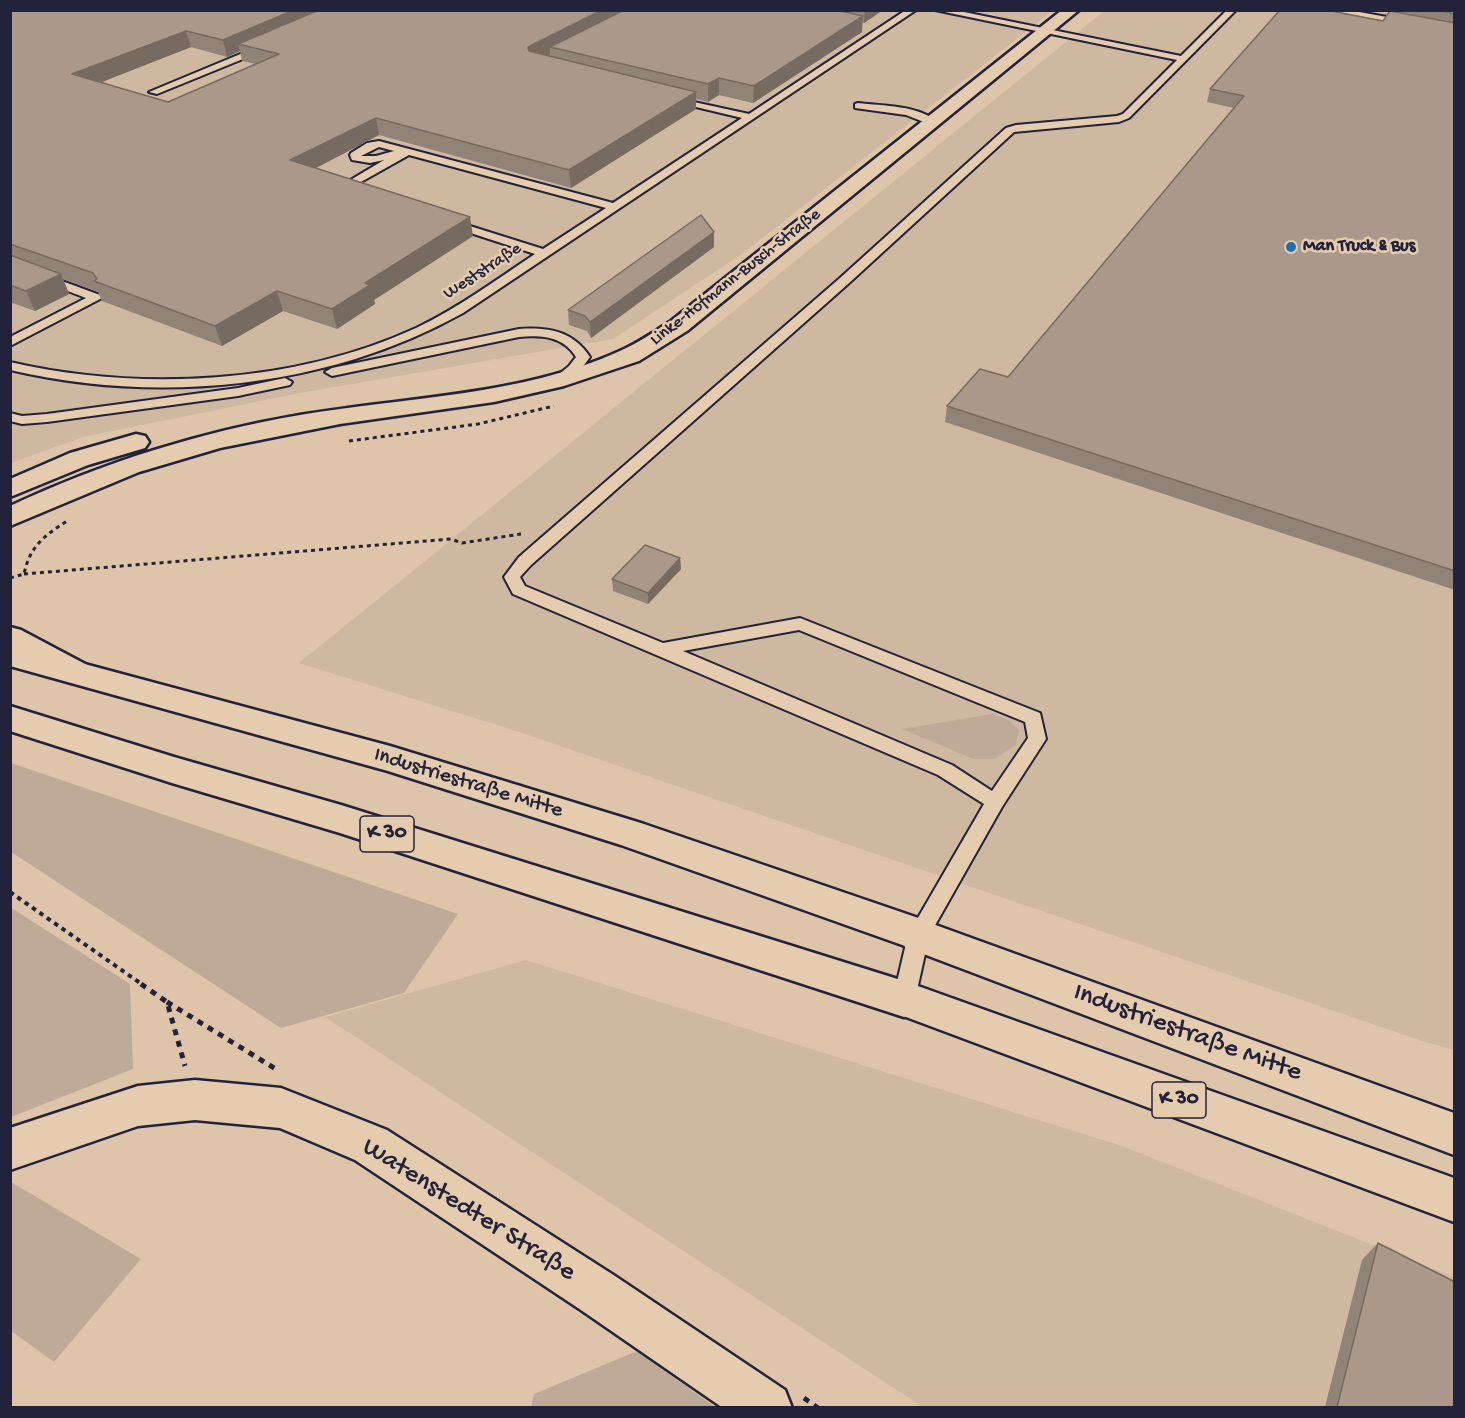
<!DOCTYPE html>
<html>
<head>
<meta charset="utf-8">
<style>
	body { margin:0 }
	#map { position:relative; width:1465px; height:1418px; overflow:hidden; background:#dec5a9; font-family:"Gochi Hand",sans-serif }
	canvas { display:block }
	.frame { position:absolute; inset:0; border:12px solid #22223b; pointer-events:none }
</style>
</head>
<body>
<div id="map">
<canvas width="1465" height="1418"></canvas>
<div class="frame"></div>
</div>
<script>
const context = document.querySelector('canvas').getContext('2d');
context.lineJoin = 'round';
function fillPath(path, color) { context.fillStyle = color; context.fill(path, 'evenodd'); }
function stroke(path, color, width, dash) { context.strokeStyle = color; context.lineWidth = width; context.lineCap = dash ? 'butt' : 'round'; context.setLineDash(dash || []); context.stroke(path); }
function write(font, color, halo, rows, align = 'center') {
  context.font = font + ' "Gochi Hand",sans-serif'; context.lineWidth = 5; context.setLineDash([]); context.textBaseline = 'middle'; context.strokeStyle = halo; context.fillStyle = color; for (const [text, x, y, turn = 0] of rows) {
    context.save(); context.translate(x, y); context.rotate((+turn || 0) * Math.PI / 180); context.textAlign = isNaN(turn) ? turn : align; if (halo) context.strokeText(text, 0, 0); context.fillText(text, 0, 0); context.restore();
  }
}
fillPath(new Path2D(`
	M11 11H1052L742 254 613 339 300 393 83 437 11 463Z
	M1104 11H1454V1050L1422 1041 519 732 299 663Z
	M526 960 1122 1146 1454 1277V1407H923L325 1017Z`), '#ceb8a0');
fillPath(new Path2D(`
	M992 714 1009 720 1019 730 1016 745 994 759H974L902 729Z
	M10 763H11L458 914 404 993 281 1028 11 852Z
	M10 907 130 984 133 1069 11 1117Z
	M11 1182 141 1259 54 1362 11 1331Z
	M637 1351 715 1407H531L534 1394Z`), '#bfaa97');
const lane = new Path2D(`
	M906 10H916L463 313C329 388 159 405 10 370V362C140 392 294 384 416 328 458 308 496 280 535 254L446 225V221H454L543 249 606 208 409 155 352 187 355 190 350 193 337 188 384 160 370 163 352 160 350 155 351 153 367 143 379 141 613 203 742 118 671 101V97L749 114ZM379 147 394 151 376 156H361Z
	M935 10H954L1181 56 1227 10H1236L1129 118 1119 122 1014 132 848 284 531 565 520 577 525 586 663 643 800 618 1040 713 1046 739 1002 807 929 936 915 999 912 1006 904 1009 896 1006 893 999 908 935 984 804 938 775 513 594 504 577 519 557 840 278 1006 128 1016 125 1117 116 1123 114 1177 60ZM799 630 1025 722 1028 738 992 791 952 765 683 651Z
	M1327 10H1348L1454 29V34Z
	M262 45 266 48 265 50 157 94 149 92Z
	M858 103C883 106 919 105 939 123L934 126 906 115 855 108V104Z
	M10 262 100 295 102 298 10 346V337L86 298 10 269Z
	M519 329C548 327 573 331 590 357L579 372 558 385 551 381 569 366 576 357C563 336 541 335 519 337L332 376 325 372 332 368Z
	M285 378 292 382 290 385 238 396 47 422 22 424 10 421V413L22 416 47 414 238 388Z`);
const street = new Path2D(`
	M1062 10H1079L687 331 639 361 564 386 494 402 340 424 220 448 139 472 10 526V506C102 463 200 432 300 415 406 397 521 396 620 351 638 343 654 332 671 321Z
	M136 434 145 436 149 442 145 448 88 465 10 497V479L70 453Z
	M10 627 21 630 87 665 92 673 87 681C62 688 33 663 10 651Z
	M195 1080 281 1088 387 1130 615 1276 785 1390 792 1408H723L581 1310 355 1160 280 1128 195 1120 138 1126 10 1170V1128L138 1086Z`);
const primary = new Path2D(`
	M10 644 390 746 644 824 933 923 938 935 933 947 919 951 621 845 388 771 10 666Z
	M10 706 174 757 341 805 904 981 918 987 924 999 918 1011 904 1017 340 833 172 783 10 731Z`);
const highway = new Path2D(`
	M919 919 1454 1113V1155L905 947 900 935 905 923Z
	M904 981 1454 1178V1222L890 1011 884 999 890 987Z`);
stroke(lane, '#22223b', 4);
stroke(street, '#22223b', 5);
stroke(primary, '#22223b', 5);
stroke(highway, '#22223b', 5);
stroke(new Path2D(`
	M349 441 478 424 554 406
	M24 574 451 539 462 543 521 534
	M10 578 24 574C30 546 44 536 67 521`), '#22223b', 3, [4, 4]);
stroke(new Path2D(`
	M10 892 143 985`), '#22223b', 4, [4.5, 4.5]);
stroke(new Path2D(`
	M141 984 167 1002 185 1066
	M167 1002 279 1071
	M804 1398 818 1408`), '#22223b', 5, [6, 6]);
fillPath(lane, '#e6ccae');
fillPath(street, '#e6ccae');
fillPath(primary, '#e6ccae');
fillPath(highway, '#e6ccae');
fillPath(new Path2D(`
	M10 10H883L864 23 862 22V32L753 103 719 95 708 102 696 99V109L571 188 379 135 315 168 473 236 374 300 375 304 337 329 283 311 222 346 102 301 98 292 63 279 69 294 35 311 10 302ZM191 47 227 57 240 51 242 61 256 64 168 102 100 83Z
	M1393 10H1455V590L945 422 947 406 1008 377 1234 108 1207 102 1210 89 1383 21Z
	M714 232V247L591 338 587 331 569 325 568 310Z
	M680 558 681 569 648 604 613 591 612 579Z
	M1378 1243 1455 1407H1325L1362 1260Z`), '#928377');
fillPath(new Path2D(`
	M294 10H336L238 44 240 51 227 57 223 40Z
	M602 10H635L550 47V54L530 64 528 47Z
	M865 10H883L864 23Z
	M863 16 862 32 753 103 754 86Z
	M186 31 191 47 78 91 72 74Z
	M719 78V95L708 102V84Z
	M696 92V109L571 188 569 170Z
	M376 118 379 135 295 179 290 160Z
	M470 217 473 236 374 300 375 304 337 329 332 309 365 283Z
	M714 232V247L591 338 590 322Z
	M61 274 69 294 35 311 26 291Z
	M277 291 283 311 222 346 215 326Z
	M680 558 681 569 648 604V593Z`), '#776a61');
const building = new Path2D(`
	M10 10H294L223 40 186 31 72 74 168 102 279 54 238 44 319 10H602L528 47 529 51 696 92 569 170 376 118 290 160 470 217 365 283 370 285 332 309 277 291 215 326 94 281 97 279 93 273 10 244Z
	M624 10H836L863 16 754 86 719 78 708 84 550 47Z
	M1280 10H1326L1383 21 1390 11 1455 23V571L947 406 980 369 1008 377 1244 96 1210 89Z
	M1437 10H1455V14Z
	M701 215 714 232 590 322 585 316 568 310Z
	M10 255 61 274 26 291 10 285Z
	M645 545 680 558 648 593 612 579Z
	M1378 1243 1455 1282V1407H1337Z`);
fillPath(building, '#aa988a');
stroke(building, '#776a61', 1.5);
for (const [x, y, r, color] of [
	[1291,247,6,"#1f6fb2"]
]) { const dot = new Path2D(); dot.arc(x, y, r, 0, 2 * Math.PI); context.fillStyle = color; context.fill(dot); stroke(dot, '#e6ccae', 2); }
write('bold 18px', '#22223b', '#e6ccae', [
	["Man Truck & Bus",1303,247]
], 'left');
write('18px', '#22223b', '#e6ccae', [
	["Weststraße",483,272,-33],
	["Linke-Hofmann-Busch-Straße",736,278,-38]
]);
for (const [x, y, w] of [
	[387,834,54],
	[1179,1100,54]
]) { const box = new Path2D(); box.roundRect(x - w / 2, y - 18, w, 36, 4.5); context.fillStyle = '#e6ccae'; context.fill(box); stroke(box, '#22223b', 1.5); }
write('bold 21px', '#22223b', null, [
	["K 30",387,834],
	["K 30",1179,1100]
]);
write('22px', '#22223b', '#e6ccae', [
	["Industriestraße Mitte",468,784,17]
]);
write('27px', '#22223b', '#e6ccae', [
	["Industriestraße Mitte",1187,1034,20],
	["Watenstedter Straße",468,1211,32]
]);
</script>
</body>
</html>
